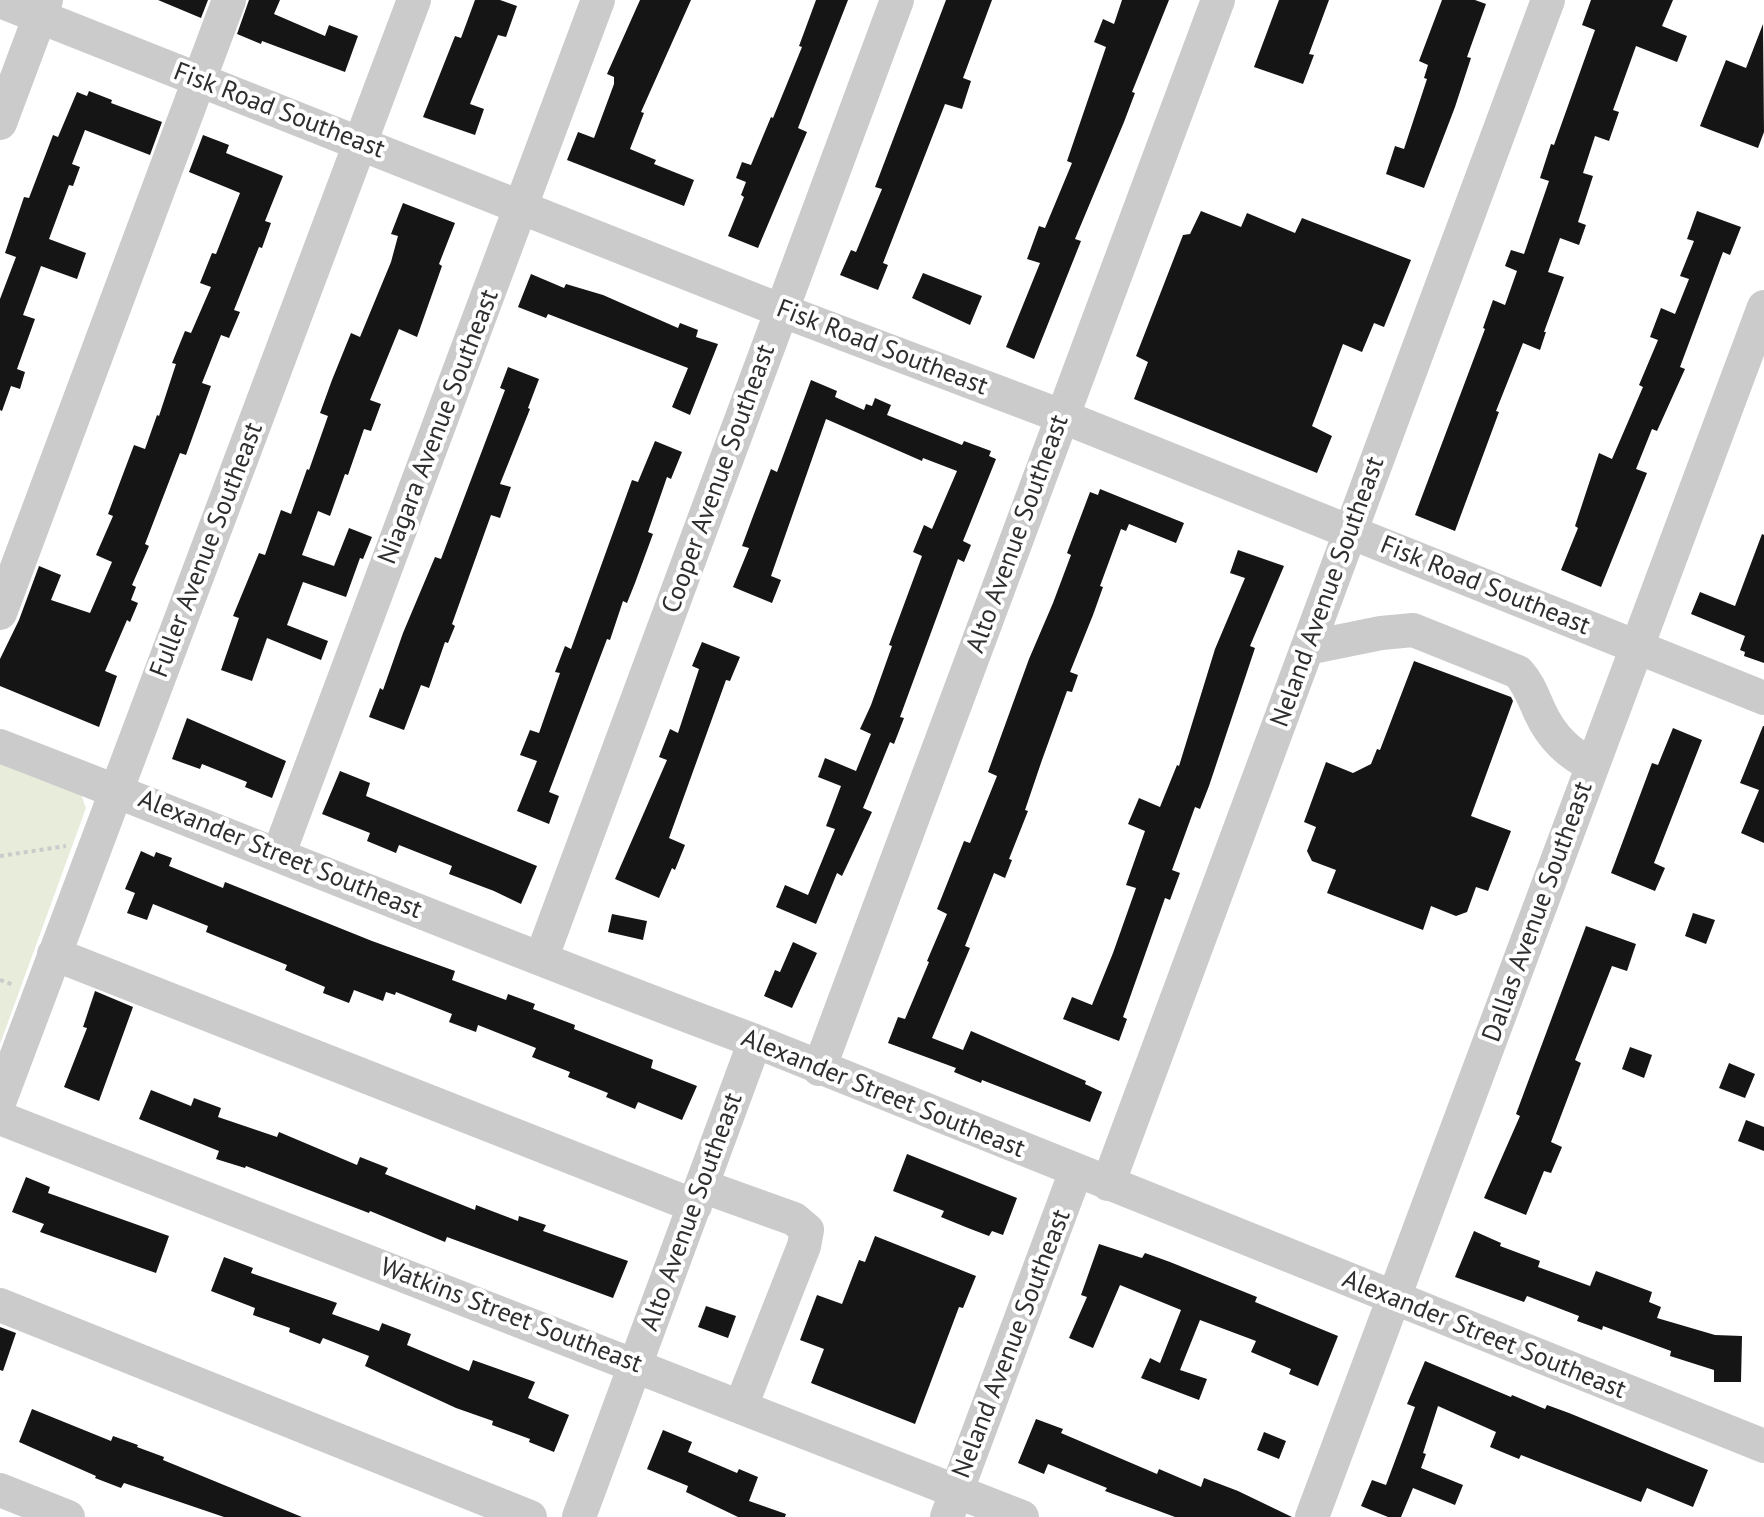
<!DOCTYPE html>
<html>
<head>
<meta charset="utf-8">
<style>
	body { margin:0 }
	canvas { display:block; background:#fff }
</style>
</head>
<body>
<canvas width="1764" height="1517"></canvas>
<script>
const context = document.querySelector('canvas').getContext('2d');
context.lineJoin = 'round';
function fillPath(path, color) { context.fillStyle = color; context.fill(path, 'evenodd'); }
function stroke(path, color, width, dash) { context.strokeStyle = color; context.lineWidth = width; context.lineCap = dash ? 'butt' : 'round'; context.setLineDash(dash || []); context.stroke(path); }
function write(font, color, halo, rows, align = 'center') {
  context.font = font + ' "PT Sans",sans-serif'; context.lineWidth = 8; context.setLineDash([]); context.textBaseline = 'middle'; context.strokeStyle = halo; context.fillStyle = color; for (const [text, x, y, turn = 0] of rows) {
    context.save(); context.translate(x, y); context.rotate((+turn || 0) * Math.PI / 180); context.textAlign = isNaN(turn) ? turn : align; if (halo) context.strokeText(text, 0, 0); context.fillText(text, 0, 0); context.restore();
  }
}
fillPath(new Path2D(`
	M0 761 81 794 86 808 0 1044Z`), '#e7ecdb');
fillPath(new Path2D(`
	M158 0H208L201 18Z
	M249 0H280L274 14 325 36 329 25 358 36 345 72 262 41 261 44 237 34Z
	M475 0H500L517 6 506 37 498 35 470 104 484 109 475 135 423 117 455 36 461 38Z
	M640 0H691L641 112 644 113 630 149 656 160 654 164 694 180 684 206 567 160 578 132 594 138 614 84V77L607 74Z
	M816 0H848L798 128 807 132 758 248 728 236 744 197 741 195 746 182 736 178 742 162 751 165 771 117 773 118 802 47 799 46Z
	M946 0H992L963 78 971 81 962 109 945 104 883 263 888 265 878 290 840 275 851 250 856 252 882 189 875 187Z
	M1122 0H1169L1132 92 1135 93 1124 122 1075 239 1081 241 1034 359 1006 347 1040 263 1027 259 1039 226 1045 228 1072 163 1067 161 1106 47 1094 42 1103 19 1114 24Z
	M1279 0H1329L1309 54 1314 55 1303 84 1254 67Z
	M1442 0H1475L1486 4 1467 57 1471 58 1455 107 1424 188 1386 174 1395 146 1404 149 1427 79 1424 78 1428 65 1419 61Z
	M1591 0H1673L1662 26 1687 36 1677 62 1636 46 1613 110 1619 112 1609 141 1595 136 1583 173 1593 176 1578 222 1586 225 1579 245 1560 238 1548 272 1564 277 1544 332H1546L1540 350 1523 343 1496 411 1499 412 1455 531 1415 515 1485 329 1483 328 1493 300 1505 305 1517 271 1505 266 1511 250 1524 254 1549 181 1540 178 1551 144 1554 145 1595 30 1582 25Z
	M1763 24 1764 132 1758 148 1700 126 1726 60 1746 68Z
	M89 91 112 100 111 103 162 122 150 155 85 130 72 164 80 167 73 186 69 185 49 239 86 253 77 279 41 266 23 315 35 319 17 369 25 372 20 389 11 386 2 411 0 410V299L16 257 5 253 24 197 29 198 53 135 58 137 77 92 87 96Z
	M203 135 229 145 226 153 283 176 265 221 271 223 262 248 259 247 234 310 240 312 229 338 221 335 202 383 211 386 186 455 180 453 145 544 149 546 132 585 136 587 131 600 138 603 130 622 127 620 105 671 117 676 99 727 0 686V659L19 620 39 566 61 575 51 600 90 613 112 562 96 555 113 516 108 514 134 445 145 449 157 415 159 416 176 364 172 363 185 331 191 333 211 287 200 283 212 253 216 254 240 193 189 172Z
	M403 203 455 223 439 264 442 266 417 337 399 329 370 400 381 404 371 431 364 429 348 475 345 474 330 516 318 511 302 555 334 566 349 528 372 537 363 559 360 558 346 597 303 582 287 625 328 641 321 660 267 638 252 681 221 670 239 618 233 616 259 553 265 555 281 510 291 514 307 469 309 470 328 416 320 413 332 380 351 333 360 337 391 262 398 236 391 234Z
	M1201 211 1241 227 1247 213 1295 233 1302 218 1411 260 1384 327 1374 323 1362 352 1343 344 1312 426 1332 436 1317 473 1134 399 1148 362 1136 356 1183 235 1190 234Z
	M1697 211 1741 227 1730 255 1723 252 1680 367 1685 369 1657 431 1652 429 1636 469 1647 473 1601 587 1561 570 1578 528 1575 526 1599 453 1612 459 1643 387 1639 385 1658 340 1650 337 1661 308 1675 314 1689 279 1680 276 1694 241 1687 239Z
	M923 273 982 296 970 325 912 298Z
	M531 274 564 288 566 284 603 295 678 328 680 323 698 330 696 337 718 344 690 415 672 407 688 368 548 314 546 318 518 307Z
	M508 367 539 379 528 408 530 409 500 484 511 487 500 518 491 515 452 624 455 626 448 643 445 642 429 688 421 685 404 730 369 717 380 688 383 690 403 633 435 557 441 559 505 390 500 388Z
	M811 380 837 391 835 397 864 410 866 404 872 406 875 398 891 405 887 415 962 445 964 441 991 451 989 456 996 459 963 541 971 545 964 562 958 559 900 717 904 718 894 744 890 742 863 808 872 812 842 876 837 873 816 924 776 907 785 885 808 895 835 829 826 826 841 786 818 777 825 758 856 771 871 734 860 729 871 705 892 646 889 645 922 556 913 552 924 525 932 529 957 471 923 458 922 461 826 419 771 576 781 580 772 603 733 587 749 548 742 546 752 519 771 469 777 472Z
	M655 441 682 452 671 479 667 477 648 532 653 534 635 583 627 603 623 601 610 640 607 639 549 792 559 796 549 824 517 811 537 761 520 755 530 730 539 733 560 673 555 672 565 646 571 649 632 480 638 482Z
	M1100 489 1184 523 1176 543 1129 524 1126 531 1121 529 1100 586 1103 587 1093 615 1070 672 1078 675 1072 692 1067 691 1042 760 1025 810 1028 811 1009 859 1012 860 1005 878 994 873 965 946 970 948 932 1038 963 1050 971 1031 1086 1081 1085 1084 1102 1092 1090 1122 982 1080 981 1083 954 1072 956 1068 888 1043 898 1017 905 1019 929 962 927 961 947 914 937 909 964 841 970 843 997 776 988 772 1029 659 1053 603 1071 555 1067 553 1090 492 1098 495Z
	M1762 534 1764 535V663L1744 656 1745 652 1740 650 1745 636 1691 614 1700 592 1735 606Z
	M1238 550 1284 566 1250 646 1255 648 1209 786 1200 809 1195 807 1172 870 1180 873 1170 900 1165 898 1123 1017 1127 1019 1119 1041 1063 1019 1072 997 1092 1005 1113 953 1136 888 1126 885 1145 831 1128 824 1139 798 1160 807 1177 765 1179 766 1215 649 1245 578 1230 573Z
	M702 642 740 657 730 681 726 680 669 838 685 845 675 870 672 868 659 898 615 879 667 760 659 757 670 729 678 733 699 669 692 666Z
	M1414 661 1511 697 1513 701 1471 816 1511 831 1488 891 1476 887 1467 912 1456 916 1431 906 1423 930 1327 893 1336 870 1312 861 1307 851 1316 827 1304 822 1326 762 1353 773 1371 764 1377 749 1380 750Z
	M187 718 286 761 272 798 245 787 247 782 202 764 200 769 172 759Z
	M1763 726H1764V843L1741 833 1759 790 1740 783Z
	M1673 728 1702 740 1654 863 1665 868 1655 891 1611 873 1652 763 1658 765Z
	M340 771 370 783 366 796 537 866 521 904 494 891 449 874 452 866 399 845 396 853 367 841 370 833 322 814Z
	M141 851 154 857 156 852 172 858 169 866 223 888 225 882 372 941 455 971 452 980 506 1000 508 994 535 1004 533 1009 575 1025 574 1029 653 1060 651 1068 697 1086 682 1120 638 1102 635 1109 606 1097 608 1093 568 1077 570 1072 532 1057 536 1048 478 1025 476 1032 449 1022 452 1014 396 992 395 995 386 992 383 1001 354 990 349 1003 323 993 325 987 285 970 287 965 206 932 208 926 153 904 147 920 127 913 135 893 125 889Z
	M1693 913 1715 920 1706 944 1685 936Z
	M612 914 647 921 643 940 608 932Z
	M1586 926 1636 944 1627 971 1612 966 1575 1060 1581 1063 1551 1142 1562 1147 1551 1173 1544 1171 1526 1215 1484 1198 1520 1116 1516 1114Z
	M793 942 817 953 792 1008 764 996 775 970 780 972Z
	M95 991 133 1007 99 1101 64 1087 87 1028 83 1027Z
	M1630 1047 1652 1055 1644 1078 1622 1069Z
	M1729 1063 1755 1074 1745 1098 1719 1088Z
	M151 1090 191 1106 194 1098 221 1108 218 1117 277 1137 279 1132 357 1165 360 1157 388 1168 385 1174 475 1210 476 1205 518 1221 519 1216 546 1225 543 1231 628 1261 613 1298 447 1237 445 1242 370 1211 369 1213 246 1166 245 1168 216 1159 219 1151 139 1119Z
	M1746 1120 1764 1127V1151L1738 1141Z
	M907 1154 1017 1198 1003 1235 992 1231 989 1236 968 1228 941 1217 944 1211 893 1191Z
	M26 1177 50 1187 48 1193 169 1236 156 1273 40 1232 44 1224 12 1212Z
	M1474 1231 1501 1243 1500 1246 1540 1261 1538 1267 1590 1286 1596 1271 1652 1292 1649 1302 1661 1307 1657 1318 1715 1335 1742 1336 1741 1382H1714V1370L1670 1356 1671 1351 1603 1326 1602 1330 1577 1321 1579 1316 1527 1296 1524 1302 1455 1277Z
	M875 1236 976 1276 963 1308 959 1307 915 1424 811 1383 824 1349 800 1340 817 1295 842 1304 859 1260 865 1262Z
	M1099 1244 1142 1258 1145 1253 1170 1262 1257 1297 1255 1302 1338 1336 1318 1386 1289 1374 1291 1369 1251 1352 1256 1341 1200 1320 1180 1370 1207 1379 1199 1400 1141 1378 1150 1358 1160 1363 1181 1310 1120 1285 1093 1348 1069 1338 1087 1297 1081 1295Z
	M224 1257 253 1268 251 1273 337 1303 332 1314 379 1331 382 1323 411 1334 407 1345 469 1371 473 1360 535 1382 528 1398 569 1415 554 1452 529 1442 530 1439 492 1425 493 1421 456 1408 365 1366 369 1356 323 1338 320 1344 289 1332 290 1328 253 1315 255 1308 211 1291Z
	M706 1306 736 1316 728 1338 698 1327Z
	M0 1327 16 1333 3 1371 0 1370Z
	M1425 1361 1511 1397 1512 1395 1545 1409 1547 1405 1569 1413 1708 1470 1693 1507 1647 1488 1641 1502 1521 1455 1519 1459 1490 1447 1496 1432 1438 1406 1423 1453 1426 1454 1421 1468 1463 1485 1455 1505 1413 1488 1401 1517H1388L1361 1506 1372 1480 1386 1485 1415 1407 1407 1404Z
	M32 1409 111 1441 113 1436 138 1445 137 1447 164 1457 163 1460 302 1517H224L124 1483 121 1488 95 1478 96 1476 19 1442Z
	M1036 1419 1063 1429 1061 1433 1157 1474 1159 1469 1201 1487 1204 1478 1238 1491 1292 1517H1175L1105 1491 1107 1488 1048 1464 1044 1474 1018 1463Z
	M663 1430 692 1442 688 1452 737 1473 739 1469 758 1477 749 1501 786 1514 785 1517H738L686 1492 688 1486 647 1469Z
	M1264 1432 1286 1441 1279 1459 1257 1450Z`), '#151515');
stroke(new Path2D(`
	M0 856 66 846
	M0 980 14 985`), '#cbcbcb', 4, [4, 4]);
stroke(new Path2D(`
	M0 1 762 303 1061 416 1764 698
	M0 123 46 0
	M0 613 229 0
	M1307 648 1381 633 1413 630 1518 672C1529 684 1533 697 1540 712 1551 736 1568 754 1593 765
	M0 746C252 843 502 947 755 1041L1764 1446
	M279 853 598 0
	M54 954 695 1206
	M541 959 897 0
	M819 1069 1218 0
	M0 1100 414 0
	M0 1118 1022 1517
	M1108 1184 1548 0
	M702 1186 794 1219 807 1230 804 1246 741 1406
	M0 1305 530 1517
	M0 1490 68 1517
	M579 1517 755 1041
	M947 1517 1076 1171
	M1312 1517 1764 307`), '#cbcbcb', 34);
write('26px', '#2e2e2e', '#fff', [
	["Fisk Road Southeast",279,111,21],
	["Fisk Road Southeast",882,348,21],
	["Niagara Avenue Southeast",439,427,-69],
	["Cooper Avenue Southeast",719,479,-70],
	["Alto Avenue Southeast",1018,534,-70],
	["Fuller Avenue Southeast",207,550,-69],
	["Fisk Road Southeast",1485,586,22],
	["Neland Avenue Southeast",1328,592,-70],
	["Alexander Street Southeast",280,855,22],
	["Dallas Avenue Southeast",1538,912,-70],
	["Alexander Street Southeast",883,1094,22],
	["Alto Avenue Southeast",692,1212,-70],
	["Watkins Street Southeast",511,1316,21],
	["Alexander Street Southeast",1484,1335,22],
	["Neland Avenue Southeast",1012,1344,-69]
]);
</script>
</body>
</html>
